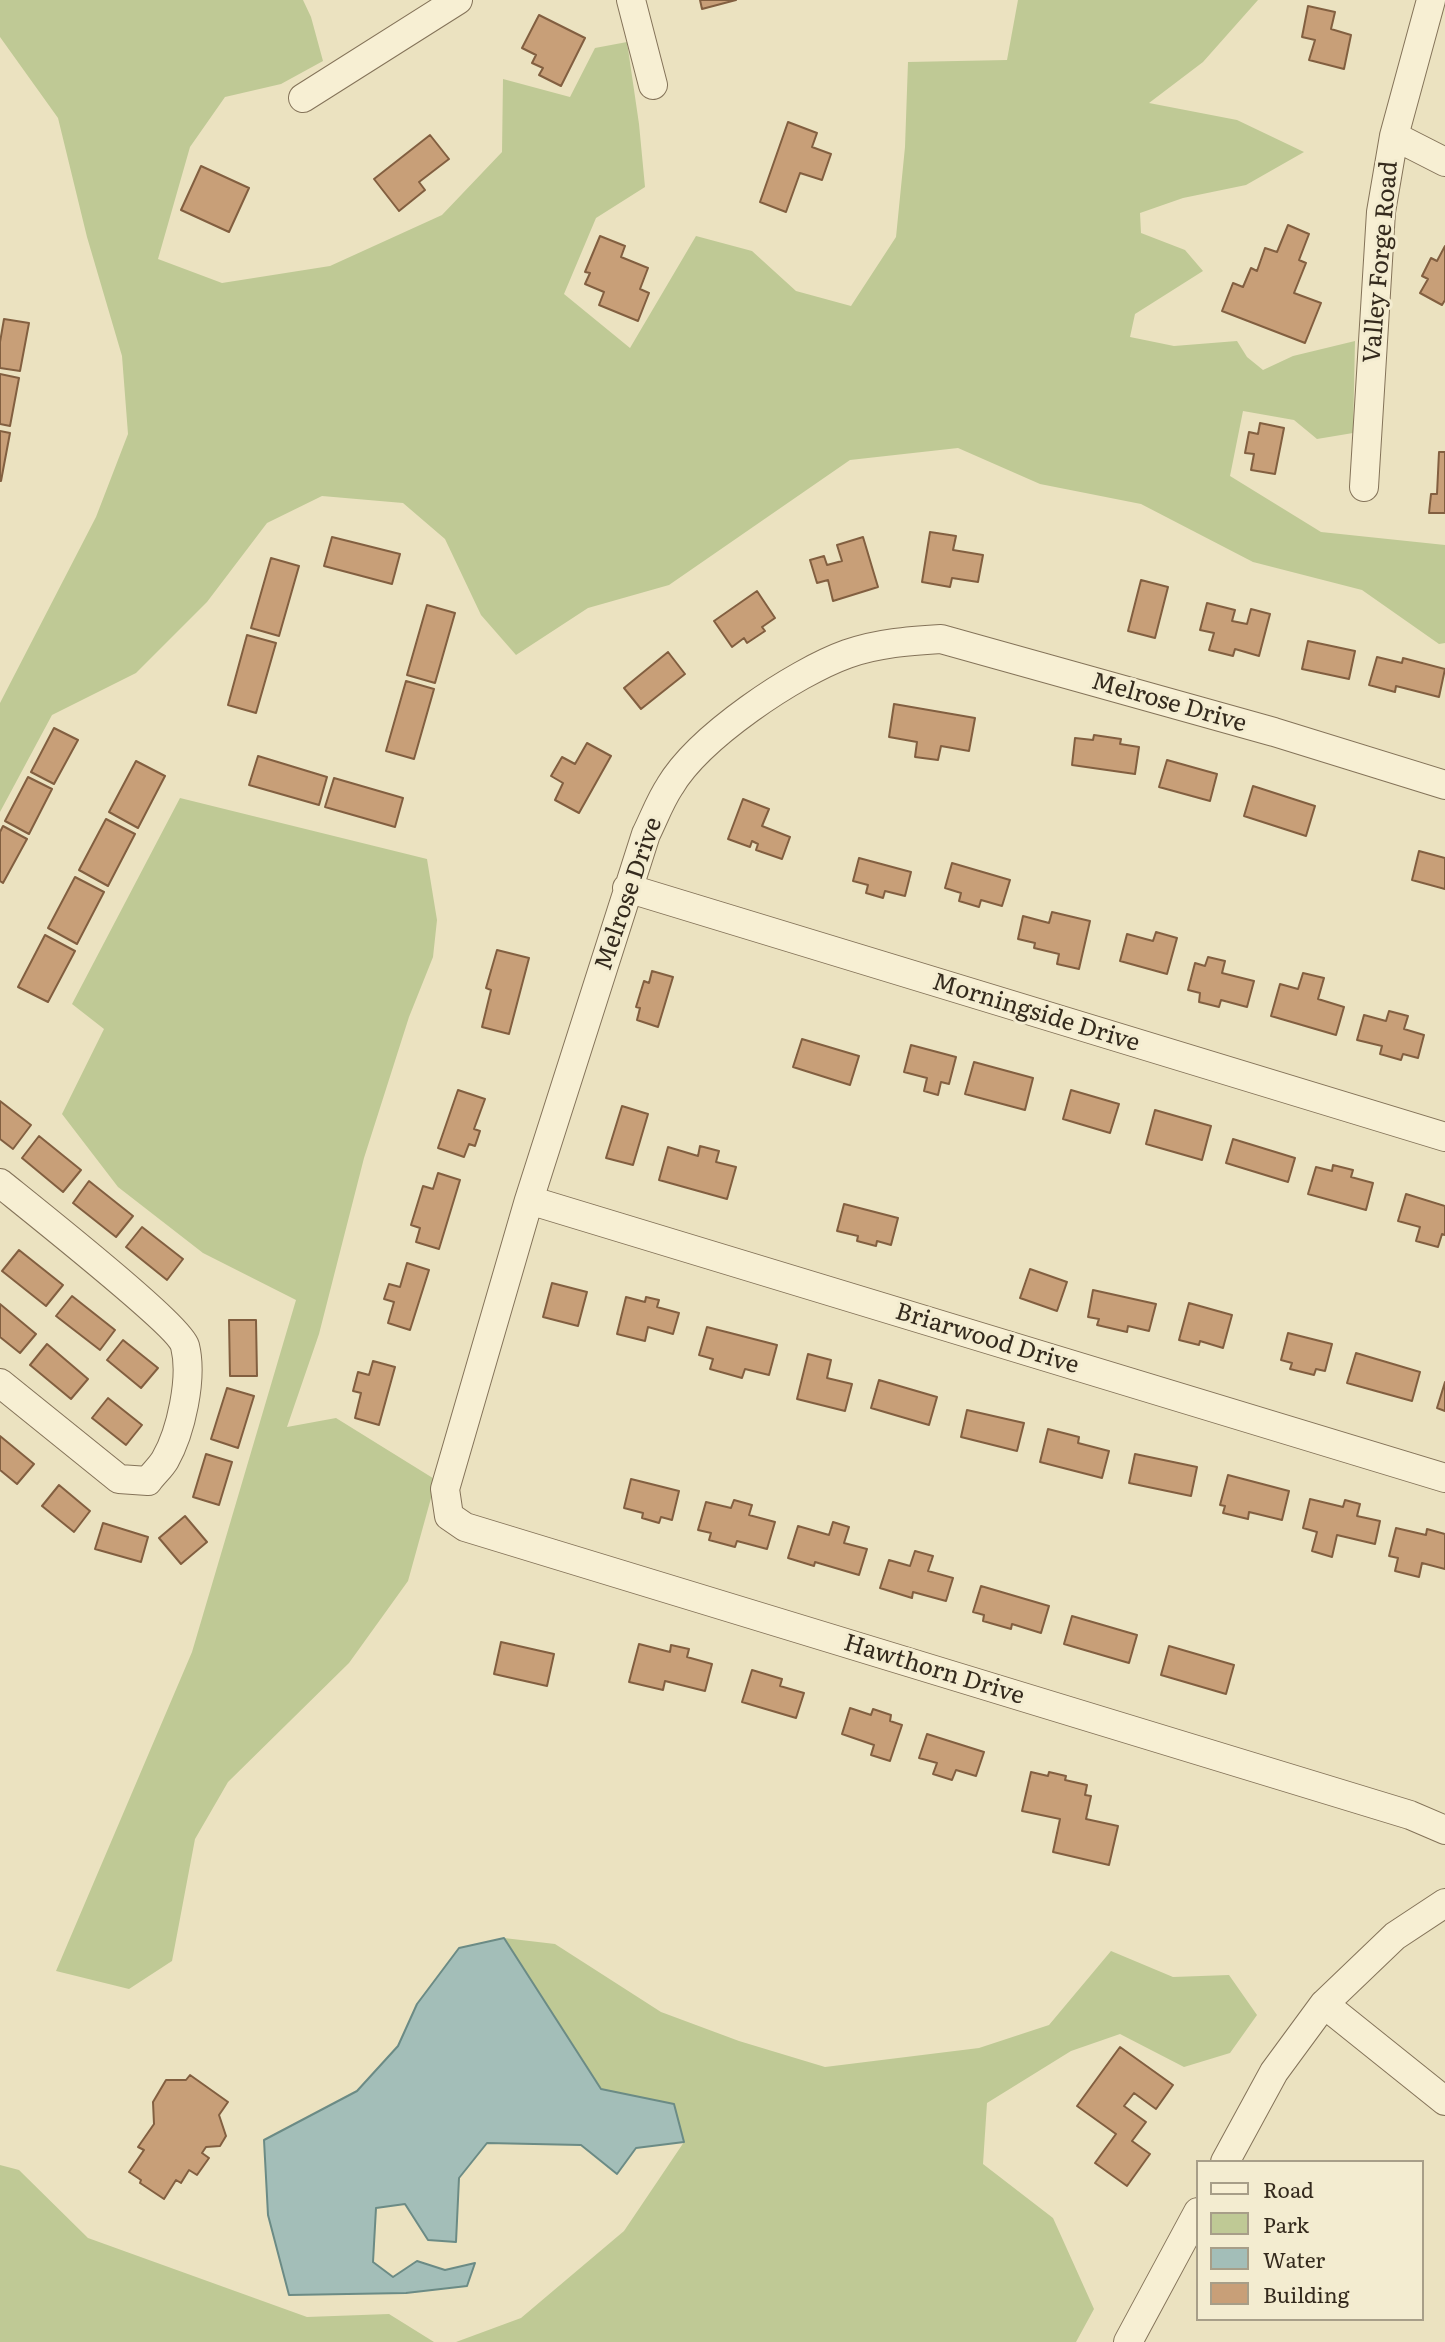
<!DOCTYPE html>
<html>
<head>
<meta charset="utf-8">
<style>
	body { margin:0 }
	#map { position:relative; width:1445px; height:2342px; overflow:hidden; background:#ebe2c0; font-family:Literata,serif }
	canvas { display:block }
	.legend { position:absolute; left:1196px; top:2160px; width:228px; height:161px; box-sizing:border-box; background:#f3ecd0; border:2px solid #a79e88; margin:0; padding:9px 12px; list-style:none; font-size:21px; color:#342a1d }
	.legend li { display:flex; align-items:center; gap:14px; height:35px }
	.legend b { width:35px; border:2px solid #a79e88 }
</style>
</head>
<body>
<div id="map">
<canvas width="1445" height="2342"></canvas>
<ul class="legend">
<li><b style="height:9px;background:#f7efd3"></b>Road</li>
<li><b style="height:19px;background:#bfc995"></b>Park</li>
<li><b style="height:19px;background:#a3beb8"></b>Water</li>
<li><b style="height:19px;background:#c89f78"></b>Building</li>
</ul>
</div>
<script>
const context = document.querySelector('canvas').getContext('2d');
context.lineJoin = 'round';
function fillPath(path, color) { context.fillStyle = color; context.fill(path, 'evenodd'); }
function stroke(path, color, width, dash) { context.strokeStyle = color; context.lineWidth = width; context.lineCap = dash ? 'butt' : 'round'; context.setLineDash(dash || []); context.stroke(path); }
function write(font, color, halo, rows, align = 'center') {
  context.font = font + ' Literata,serif'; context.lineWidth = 6; context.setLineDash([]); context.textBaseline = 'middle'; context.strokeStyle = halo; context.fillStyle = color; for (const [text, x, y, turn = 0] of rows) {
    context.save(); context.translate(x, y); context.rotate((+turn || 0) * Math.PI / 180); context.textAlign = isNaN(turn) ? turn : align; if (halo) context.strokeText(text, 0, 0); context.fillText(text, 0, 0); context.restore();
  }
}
fillPath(new Path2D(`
	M0 0H303L311 17 323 61 281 84 225 97 190 147 158 259 222 283 330 266 442 215 502 152 503 79 570 97 595 48 627 42 639 124 645 187 596 218 564 294 630 348 696 236 752 251 796 291 851 306 896 237 905 147 908 62 1007 60 1018 0H1258L1203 62 1149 103 1237 120 1304 152 1246 185 1183 198 1140 213 1141 233 1185 250 1203 271 1135 314 1130 337 1174 346 1237 341 1247 357 1263 370 1293 356 1355 341 1353 433 1317 439 1294 420 1243 411 1230 476 1321 532 1445 545V643L1439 644 1362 590 1253 562 1141 504 1040 484 958 448 850 460 669 585 588 608 516 655 481 615 445 539 403 503 322 496 267 523 207 602 136 673 52 715 0 812V703L96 517 128 434 122 356 87 237 58 118 0 37Z
	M180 798 427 859 437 920 433 957 409 1017 364 1158 319 1334 287 1427 336 1418 436 1480 408 1581 349 1663 228 1782 195 1839 172 1961 129 1989 56 1971 192 1652 296 1300 203 1253 118 1187 62 1114 104 1029 72 1004Z
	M504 1938 555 1944 661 2012 739 2041 825 2067 979 2048 1049 2025 1111 1951 1173 1977 1229 1975 1257 2015 1230 2053 1184 2067 1120 2034 1071 2051 987 2103 983 2164 1053 2218 1094 2309 1076 2342H456L521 2318 624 2231 684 2142 674 2104 602 2090Z
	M0 2165 19 2170 88 2238 307 2317 389 2314 434 2342H0Z`), '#bfc995');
const water = new Path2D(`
	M504 1938 601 2089 674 2104 684 2142 636 2148 617 2174 581 2145 487 2143 459 2178 456 2242 428 2240 405 2204 376 2208 373 2262 393 2277 417 2261 445 2270 475 2263 467 2286 406 2293 289 2295 268 2215 264 2140 357 2091 398 2046 417 2004 459 1948Z`);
fillPath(water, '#a3beb8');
stroke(water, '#6b8b85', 2);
const building = new Path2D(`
	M700 0H736L702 9Z
	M1308 6 1335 12 1331 29 1351 35 1344 69 1309 60 1315 40 1302 37Z
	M539 15 585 38 561 86 539 75 543 68 532 63 536 55 522 48Z
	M788 122 817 133 812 147 831 154 822 180 800 173 786 212 760 202Z
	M430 135 449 159 419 182 425 190 399 211 374 179Z
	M201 166 249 188 229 232 181 210Z
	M1288 225 1309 234 1299 260 1306 263 1294 293 1321 303 1305 343 1222 311 1233 283 1243 287 1251 268 1257 271 1265 248 1277 252Z
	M600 236 625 246 621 257 648 268 640 289 649 293 638 321 599 305 604 292 585 284 590 273 585 272Z
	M1445 246V300L1442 305 1420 293 1428 279 1422 276 1431 258 1437 261Z
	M4 319 29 323 20 371 0 368V342Z
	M0 374 19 378 10 426 0 424Z
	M1260 423 1284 428 1275 474 1251 470 1254 454 1245 453 1249 432 1258 434Z
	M0 431 10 433 1 481H0Z
	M1439 452H1445V513H1429L1431 494H1437Z
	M930 532 956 536 953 550 983 555 978 582 952 578 950 587 922 582Z
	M332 537 400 554 392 584 324 566Z
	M863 537 878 587 833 601 828 580 817 583 810 560 824 556 827 565 842 561 837 545Z
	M271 558 299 566 279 636 251 628Z
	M1141 580 1168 587 1155 638 1128 631Z
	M757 591 775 618 762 627 765 631 747 643 744 638 732 647 714 621Z
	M1207 603 1235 610 1232 621 1247 624 1251 609 1270 614 1259 656 1235 649 1233 656 1209 650 1214 633 1200 630Z
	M427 605 455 613 435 683 407 675Z
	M247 635 276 643 256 713 228 705Z
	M1308 641 1355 651 1349 679 1302 669Z
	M668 652 685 674 641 709 624 688Z
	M1377 657 1402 663 1403 658 1445 669 1439 697 1396 686 1395 692 1369 685Z
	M406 681 434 689 414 759 386 751Z
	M894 704 975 718 969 751 941 746 938 760 915 757 917 742 889 737Z
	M54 728 78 740 54 784 31 772Z
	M1094 735 1121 739 1120 744 1139 747 1135 774 1072 765 1075 738 1093 740Z
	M587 743 611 756 579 813 555 800 563 783 551 776 562 757 575 764Z
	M258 756 327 777 319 805 249 785Z
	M1167 760 1217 774 1210 801 1159 787Z
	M136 761 165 776 138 828 109 812Z
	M28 777 52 789 29 834 5 821Z
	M334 778 403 798 395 827 325 807Z
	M1253 786 1315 806 1306 836 1244 816Z
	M743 799 769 809 762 826 790 837 782 859 756 850 758 844 752 841 750 847 728 839Z
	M106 819 135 834 108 886 79 870Z
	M3 826 27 839 3 883 0 881V832Z
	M1419 851 1445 858V889L1412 880Z
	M859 858 911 872 905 896 885 891 883 898 866 893 868 885 853 881Z
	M952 863 1010 880 1002 906 981 900 979 907 959 901 961 893 945 888Z
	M75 877 104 892 77 944 48 928Z
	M1052 912 1090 921 1079 969 1057 964 1059 954 1034 948 1035 943 1018 939 1023 916 1049 923Z
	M1156 932 1177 938 1167 974 1120 961 1127 934 1153 941Z
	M45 935 75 951 48 1002 18 987Z
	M497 950 529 958 509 1034 482 1027 491 990 486 988Z
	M1208 957 1225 961 1222 973 1254 981 1247 1007 1221 1000 1219 1007 1199 1002 1200 993 1188 990 1195 963 1205 966Z
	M652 971 673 977 658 1027 637 1020 640 1008 636 1007 644 981 649 983Z
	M1303 973 1324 978 1318 999 1344 1007 1336 1035 1271 1016 1280 984 1298 989Z
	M1389 1011 1408 1016 1404 1029 1424 1035 1418 1058 1403 1054 1401 1060 1380 1054 1382 1046 1357 1040 1364 1015 1386 1021Z
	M802 1039 859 1056 850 1085 793 1067Z
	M911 1045 956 1057 949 1084 941 1082 938 1095 924 1091 927 1078 904 1072Z
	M974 1062 1033 1078 1025 1110 965 1094Z
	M458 1090 485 1099 474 1129 480 1131 475 1146 469 1144 464 1157 438 1148Z
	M1071 1090 1119 1104 1110 1133 1063 1119Z
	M0 1101 31 1125 13 1149 0 1139Z
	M622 1106 648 1114 633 1165 606 1158Z
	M1155 1110 1211 1126 1202 1160 1146 1144Z
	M39 1136 81 1170 63 1192 22 1158Z
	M1233 1139 1295 1158 1288 1182 1226 1163Z
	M700 1146 719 1151 716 1162 736 1167 727 1199 659 1180 668 1147 698 1156Z
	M1333 1165 1353 1170 1351 1177 1373 1183 1366 1210 1308 1194 1316 1167 1332 1171Z
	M438 1173 460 1180 439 1249 416 1242 420 1228 411 1225 423 1186 433 1189Z
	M89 1181 133 1216 116 1237 73 1203Z
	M1406 1194 1445 1206V1235L1442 1234 1438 1247 1416 1241 1420 1227 1398 1221Z
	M844 1204 898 1218 891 1245 877 1241 876 1246 857 1241 858 1236 837 1231Z
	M142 1227 183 1259 167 1280 126 1247Z
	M19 1250 63 1285 46 1306 2 1271Z
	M407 1263 429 1270 410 1330 388 1323 394 1302 384 1299 389 1284 400 1287Z
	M1030 1269 1067 1282 1057 1311 1020 1298Z
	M552 1283 587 1292 578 1326 543 1317Z
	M1093 1290 1156 1304 1149 1331 1128 1326 1127 1332 1097 1325 1099 1319 1088 1317Z
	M72 1296 115 1330 100 1350 56 1316Z
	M626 1297 645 1302 646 1297 659 1300 657 1307 679 1313 673 1334 648 1327 645 1341 617 1334Z
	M1189 1303 1232 1315 1223 1348 1200 1341 1199 1345 1179 1340Z
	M0 1304 36 1334 20 1353 0 1337Z
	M229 1320H256L257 1376H230Z
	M707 1327 777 1345 769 1375 745 1369 742 1378 710 1369 713 1359 699 1355Z
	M1288 1333 1332 1344 1325 1371 1316 1369 1314 1375 1290 1369 1292 1363 1281 1360Z
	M123 1340 158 1368 141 1388 107 1360Z
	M47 1344 88 1379 71 1399 30 1365Z
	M1356 1353 1420 1372 1412 1401 1347 1383Z
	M808 1354 831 1360 827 1378 852 1384 845 1411 797 1399Z
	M373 1361 395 1367 379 1425 355 1418 361 1393 353 1391 358 1372 369 1375Z
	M879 1380 937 1397 929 1425 871 1408Z
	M1445 1382V1411L1437 1408Z
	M227 1388 254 1396 238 1448 211 1439Z
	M108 1398 142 1425 126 1445 92 1418Z
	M967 1410 1024 1423 1017 1451 961 1437Z
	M1048 1429 1079 1437 1078 1443 1109 1451 1102 1478 1040 1462Z
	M0 1436 34 1464 17 1484 0 1470Z
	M206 1454 232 1462 219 1505 193 1497Z
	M1135 1454 1197 1467 1191 1496 1129 1483Z
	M1228 1475 1289 1491 1282 1520 1249 1512 1248 1519 1223 1513 1225 1506 1220 1505Z
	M631 1479 679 1491 672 1520 661 1517 659 1523 642 1518 643 1513 624 1508Z
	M59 1485 90 1511 74 1532 42 1506Z
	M1310 1499 1343 1507 1345 1500 1360 1504 1357 1516 1380 1521 1375 1544 1337 1535 1332 1557 1312 1551 1317 1532 1303 1528Z
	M734 1500 752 1505 749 1515 775 1522 767 1549 737 1541 735 1547 709 1540 711 1533 698 1530 706 1502 731 1508Z
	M185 1516 207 1542 181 1564 159 1538Z
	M833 1522 849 1527 844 1543 867 1549 859 1575 815 1562 814 1566 788 1558 798 1526 829 1535Z
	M103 1523 148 1537 141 1562 95 1549Z
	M1396 1528 1426 1535 1427 1529 1445 1534V1569L1422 1563 1419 1577 1395 1571 1398 1558 1389 1556Z
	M915 1551 933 1556 928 1571 953 1578 946 1601 913 1592 912 1598 880 1588 889 1560 910 1566Z
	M981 1586 1049 1606 1041 1633 1012 1624 1011 1629 983 1621 984 1615 973 1612Z
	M1072 1616 1137 1635 1129 1663 1064 1644Z
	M501 1642 554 1654 547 1686 494 1674Z
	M639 1644 670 1652 671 1645 689 1649 687 1657 712 1664 705 1691 665 1681 663 1690 629 1682Z
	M1169 1646 1234 1665 1226 1694 1161 1675Z
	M752 1670 782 1679 780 1686 804 1693 796 1718 742 1702Z
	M850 1708 871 1715 873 1709 891 1715 890 1721 902 1725 890 1761 871 1755 874 1745 842 1734Z
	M927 1734 984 1752 976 1776 956 1770 952 1780 933 1774 937 1763 919 1758Z
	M1031 1772 1048 1776 1049 1772 1066 1776 1065 1780 1087 1785 1085 1795 1091 1796 1086 1819 1118 1826 1109 1865 1053 1852 1060 1819 1022 1811Z
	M1120 2047 1173 2085 1156 2109 1134 2093 1124 2106 1146 2122 1132 2141 1150 2154 1127 2186 1095 2163 1116 2134 1077 2106Z
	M190 2075 228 2102 219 2115 226 2136 220 2146 206 2147 202 2153 209 2158 197 2175 189 2170 181 2183 176 2180 164 2199 140 2183 141 2180 129 2172 144 2150 138 2147 154 2124 153 2102 166 2080H186Z`);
fillPath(building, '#c89f78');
stroke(building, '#825f40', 2);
const minor = new Path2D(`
	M631 0 653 85
	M303 98 458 0
	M1394 136 1445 162
	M1364 487 1381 212 1394 136 1431 0
	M1445 785 1274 732 941 639C909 641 878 643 847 654 794 673 699 737 670 786 660 801 654 818 646 834L529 1200 445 1489 449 1516 465 1527 1410 1815 1445 1830
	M627 888 1445 1137
	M0 1183C27 1205 179 1325 185 1346 193 1378 181 1432 165 1460 161 1467 153 1474 148 1481L119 1479 0 1383
	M529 1200 1445 1478
	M1324 2004 1445 2101
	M1225 2162 1274 2072 1324 2004 1395 1936 1445 1903
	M1128 2342 1198 2212`);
stroke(minor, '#847359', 30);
stroke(minor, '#f7efd3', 28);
write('24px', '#342a1d', '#f3ecd0', [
	["Valley Forge Road",1381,262,-85],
	["Melrose Drive",1169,703,16],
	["Melrose Drive",629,894,-71],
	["Morningside Drive",1036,1013,17],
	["Briarwood Drive",987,1339,17],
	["Hawthorn Drive",934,1670,17]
]);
</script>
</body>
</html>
